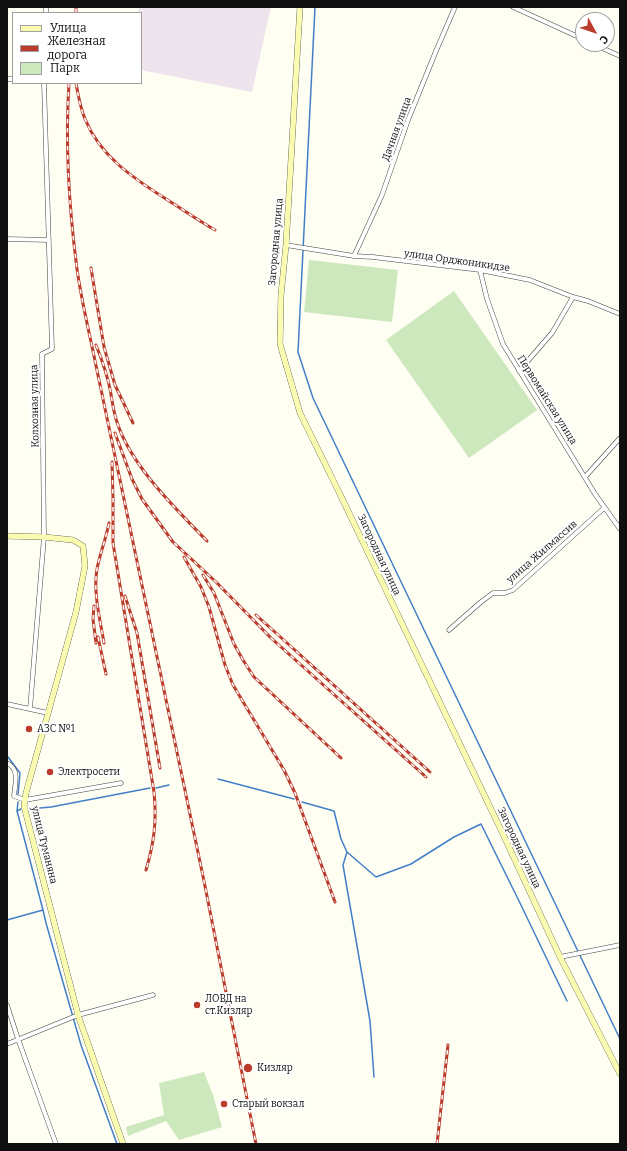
<!DOCTYPE html>
<html>
<head>
<meta charset="utf-8">
<style>
	body { margin:0 }
	#map { position:relative; width:627px; height:1151px; overflow:hidden; background:#fefef2; font-family:Bitter,serif }
	canvas { display:block }
	.frame { position:absolute; inset:0; border:8px solid #0f0f0f; pointer-events:none }
	.legend { position:absolute; left:12px; top:12px; width:130px; height:72px; box-sizing:border-box; background:#fff; border:1px solid #9f9f9f; margin:0; padding:5px 7px; list-style:none; font-size:12px; color:#0f0f0f }
	.legend li { display:flex; align-items:center; gap:8px; height:20px }
	.legend b { width:20px; border:1px solid #9f9f9f }
	.north { position:absolute; left:575px; top:12px; width:40px; height:40px; box-sizing:border-box; background:#fff; border:1px solid #9f9f9f; border-radius:50%; rotate:130deg; font-size:11px; font-weight:700; line-height:16px; text-align:center; color:#0f0f0f }
	.north::after { content:''; display:block; margin:auto; width:14px; height:18px; background:#bb3b2c; clip-path:polygon(50% 0,100% 100%,50% 72%,0 100%) }
</style>
</head>
<body>
<div id="map">
<canvas width="627" height="1151"></canvas>
<div class="frame"></div>
<ul class="legend">
<li><b style="height:5px;background:#f9fcb0"></b>Улица</li>
<li><b style="height:5px;background:#bb3b2c"></b>Железная дорога</li>
<li><b style="height:11px;background:#cde8bc"></b>Парк</li>
</ul>
<div class="north">С</div>
</div>
<script>
const context = document.querySelector('canvas').getContext('2d');
context.lineJoin = 'round';
function fillPath(path, color) { context.fillStyle = color; context.fill(path, 'evenodd'); }
function stroke(path, color, width, dash) { context.strokeStyle = color; context.lineWidth = width; context.lineCap = dash ? 'butt' : 'round'; context.setLineDash(dash || []); context.stroke(path); }
function write(font, color, halo, rows, align = 'center') {
  context.font = font + ' Bitter,serif'; context.lineWidth = 4; context.setLineDash([]); context.textBaseline = 'middle'; context.strokeStyle = halo; context.fillStyle = color; for (const [text, x, y, turn = 0] of rows) {
    context.save(); context.translate(x, y); context.rotate((+turn || 0) * Math.PI / 180); context.textAlign = isNaN(turn) ? turn : align; if (halo) context.strokeText(text, 0, 0); context.fillText(text, 0, 0); context.restore();
  }
}
fillPath(new Path2D(`
	M139 7H271L252 92 141 70V13H138Z`), '#ede4ed');
fillPath(new Path2D(`
	M309 260 398 270 392 322 304 312Z
	M454 291 537 410 469 458 386 340Z
	M204 1072 213 1095 222 1127 179 1140 166 1121 128 1136 126 1127 164 1115 159 1083Z`), '#cde8bc');
stroke(new Path2D(`
	M315 7 298 352 313 398 620 1039
	M7 757H8L20 773 18 794
	M218 779 294 799
	M156 788 169 785
	M302 802 334 811 341 839 347 852 376 877 411 864 454 837 481 824 520 903 567 1001
	M29 809 51 807 150 788
	M17 811 18 802
	M347 852 343 865 370 1021 374 1077
	M43 910 46 923 81 1045 117 1144
	M7 920 43 910 17 811 21 809`), '#427fc9', 1.5);
const street = new Path2D(`
	M513 7 583 39
	M46 13V7
	M593 44 620 56
	M7 79H13
	M7 239 49 240
	M286 245 354 256 373 257 480 270 530 280 573 297 588 301 620 314
	M354 256 382 195 408 120 436 51 455 7
	M480 270 487 299 503 344 595 494 620 529
	M519 371 552 333 573 297
	M585 477 620 438
	M449 630 481 602 493 593H505L513 590 604 508
	M7 704 48 713
	M30 709 44 537 42 354 52 349 44 83
	M7 763C20 769 15 784 14 796L25 800 121 783
	M560 957 620 945
	M7 1005 18 1039 56 1144
	M7 1044 78 1015 153 995`);
const secondary = new Path2D(`
	M300 7 286 245 281 295 280 344 300 413 337 488 502 832 560 957 620 1074
	M7 536 44 537 73 540 83 546 85 566 76 612 26 793 24 806 78 1015 123 1144`);
stroke(street, '#424242', 5);
stroke(secondary, '#313131', 6);
stroke(street, '#fff', 4);
stroke(secondary, '#f9fcb0', 5.5);
const rail = new Path2D(`
	M76 13V7
	M69 83C65 145 69 208 77 269 81 298 88 327 94 356L204 881 256 1144
	M76 83C78 95 80 107 85 119 100 156 133 178 166 199 182 209 198 220 215 230
	M91 268 104 347 115 385 133 423
	M96 345C102 360 107 374 110 389 112 399 113 409 116 419 129 464 175 508 207 541
	M115 433 132 479 142 499 173 542 216 582 271 638 426 777
	M112 462 113 498V543L154 792C157 821 154 843 146 870
	M184 557 201 587 209 607 225 665 233 685 284 770 295 793 335 902
	M203 575 214 593 234 644 243 660 254 677 341 758
	M125 596 137 633 160 768
	M94 606 93 619 96 643
	M256 615 430 772
	M98 637 106 674
	M104 643C100 619 93 593 97 569 100 553 106 539 109 523
	M437 1144 448 1045`);
stroke(rail, '#bb3b2c', 3);
stroke(rail, '#fff', 1.5, [4.5]);
for (const [x, y, r, color] of [
	[29,729,4,"#bb3b2c"],
	[50,772,4,"#bb3b2c"],
	[197,1005,4,"#bb3b2c"],
	[248,1068,5,"#bb3b2c"],
	[224,1104,4,"#bb3b2c"]
]) { const dot = new Path2D(); dot.arc(x, y, r, 0, 2 * Math.PI); context.fillStyle = color; context.fill(dot); stroke(dot, '#fff', 1.5); }
write('10px', '#0f0f0f', '#fff', [
	["Дачная улица",397,129,-70],
	["Загородная улица",276,242,-85],
	["улица Орджоникидзе",457,261,8],
	["Первомайская улица",547,400,58],
	["Колхозная улица",35,406,-91],
	["улица Жилмассив",542,552,-41],
	["Загородная улица",379,555,65],
	["улица Туманяна",44,845,76],
	["Загородная улица",519,848,65]
]);
write('10px', '#0f0f0f', '#fff', [
	["АЗС №1",37,729],
	["Электросети",58,772],
	["ЛОВД на",205,999],
	["ст.Кизляр",205,1011],
	["Кизляр",257,1068],
	["Старый вокзал",232,1104]
], 'left');
</script>
</body>
</html>
